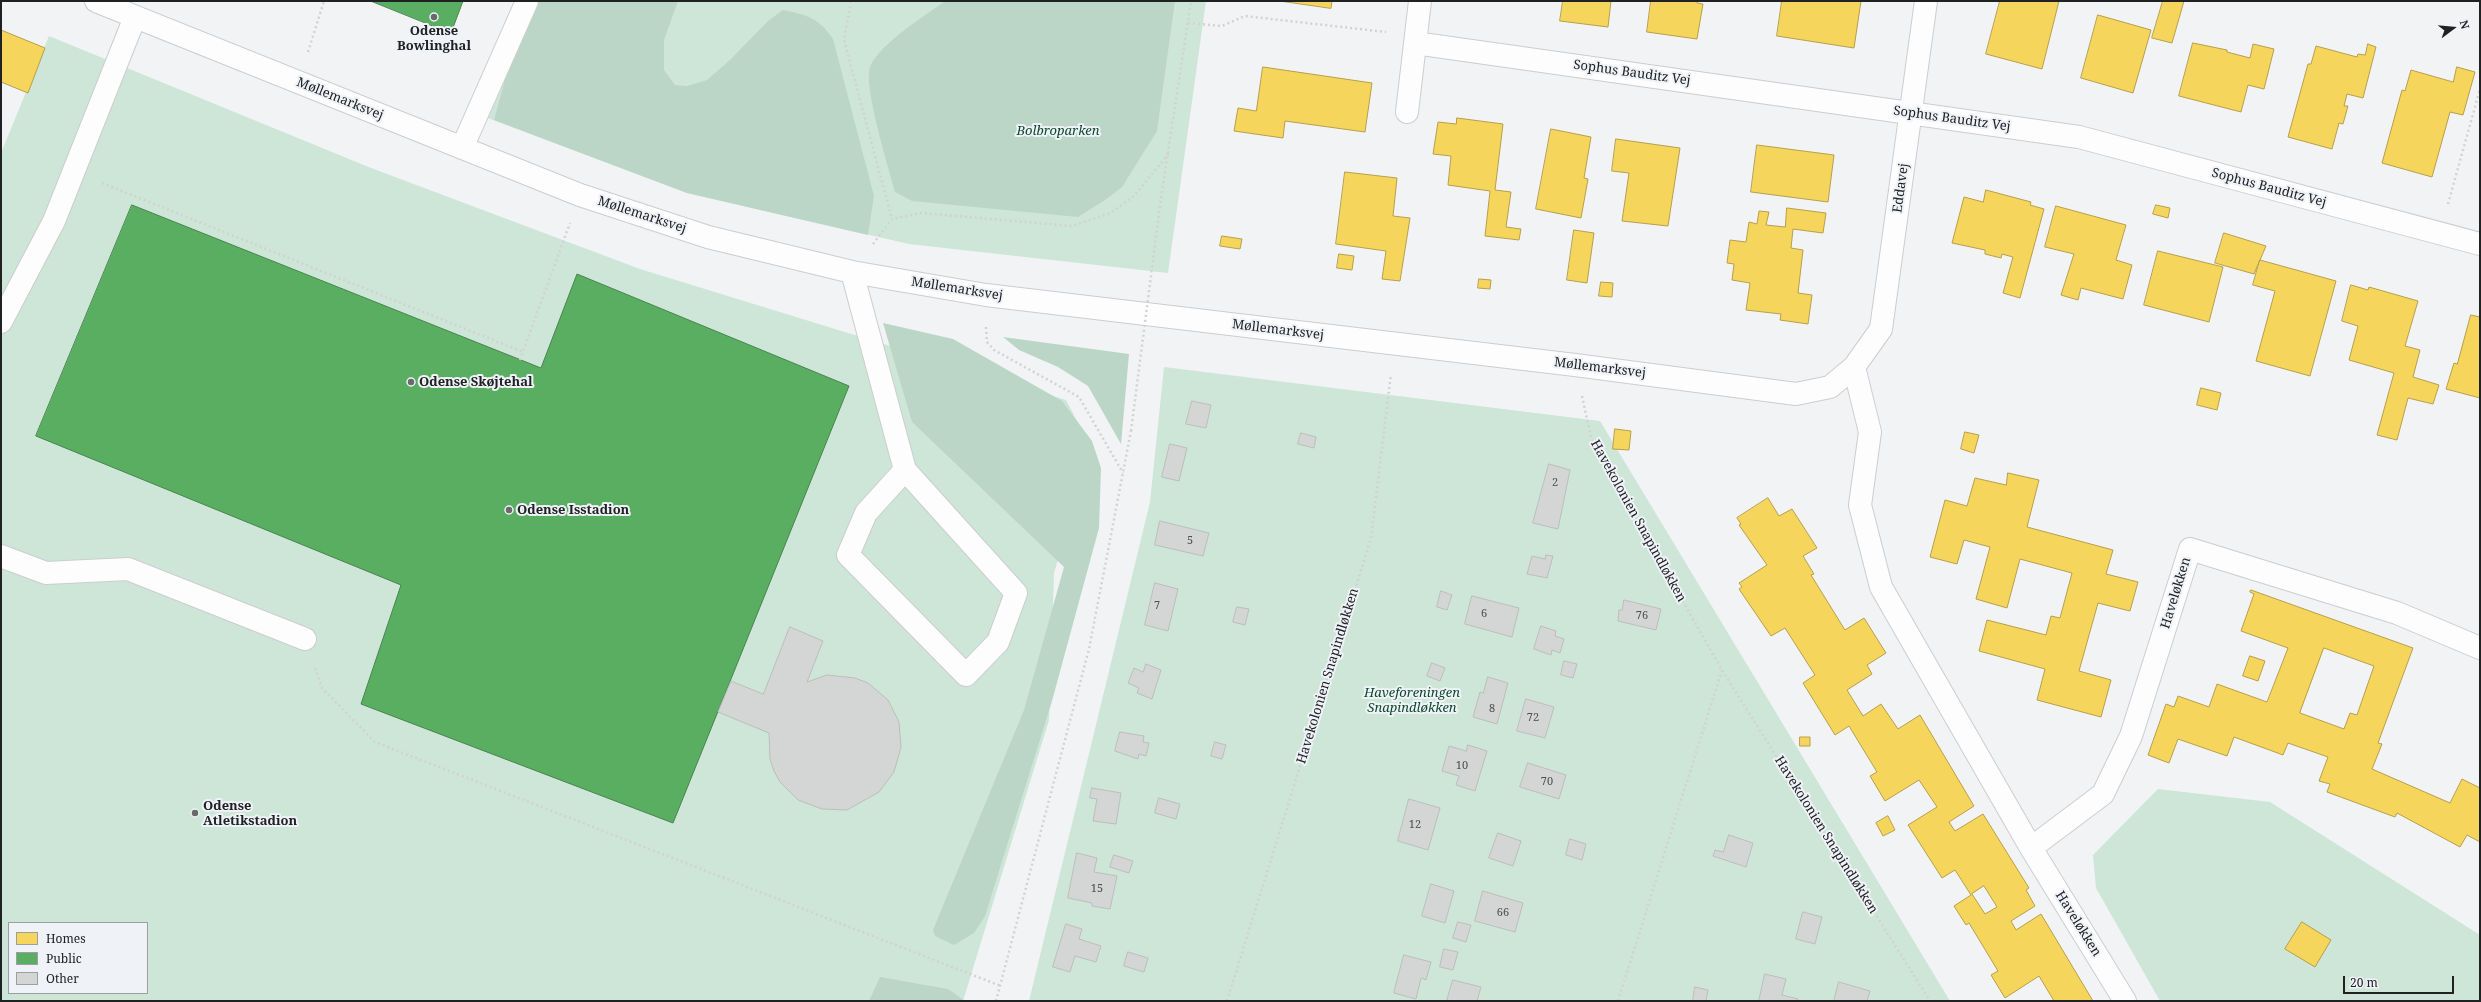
<!DOCTYPE html>
<html>
<head>
<meta charset="utf-8">
<style>
	body { margin:0 }
	#map { position:relative; width:2481px; height:1002px; overflow:hidden; background:#f1f3f5; font-family:"Noto Serif",serif }
	canvas { display:block }
	.frame { position:absolute; inset:0; border:2px solid #202123; pointer-events:none }
	.legend { position:absolute; left:8px; top:922px; width:140px; height:72px; box-sizing:border-box; background:#eff2f7; border:1px solid #9c9ea2; margin:0; padding:5px 7px; list-style:none; font-size:12px; color:#202123 }
	.legend li { display:flex; align-items:center; gap:8px; height:20px }
	.legend b { width:20px; border:1px solid #9c9ea2 }
	.north { position:absolute; left:2433px; top:8px; width:40px; height:40px; -webkit-text-stroke:3px #eff2f7; paint-order:stroke; rotate:74deg; font-size:11px; font-weight:700; line-height:16px; text-align:center; color:#202123 }
	.north::after { content:''; display:block; margin:auto; width:14px; height:18px; background:#202123; clip-path:polygon(50% 0,100% 100%,50% 72%,0 100%) }
	.scale { position:absolute; left:2343px; top:976px; width:111px; height:18px; box-sizing:border-box; border:2px solid #202123; border-top:0; padding-left:5px; font-size:12px; line-height:14px; white-space:nowrap; color:#202123; -webkit-text-stroke:3px #eff2f7; paint-order:stroke }
</style>
</head>
<body>
<div id="map">
<canvas width="2481" height="1002"></canvas>
<div class="frame"></div>
<ul class="legend">
<li><b style="height:11px;background:#f6d55c"></b>Homes</li>
<li><b style="height:11px;background:#5aae61"></b>Public</li>
<li><b style="height:11px;background:#d4d5d5"></b>Other</li>
</ul>
<div class="north">N</div>
<div class="scale">20 m</div>
</div>
<script>
const context = document.querySelector('canvas').getContext('2d');
context.lineJoin = 'round';
function fillPath(path, color) { context.fillStyle = color; context.fill(path, 'evenodd'); }
function stroke(path, color, width, dash) { context.strokeStyle = color; context.lineWidth = width; context.lineCap = dash ? 'butt' : 'round'; context.setLineDash(dash || []); context.stroke(path); }
function write(font, color, halo, rows, align = 'center') {
  context.font = font + ' "Noto Serif",serif'; context.lineWidth = 4; context.setLineDash([]); context.textBaseline = 'middle'; context.strokeStyle = halo; context.fillStyle = color; for (const [text, x, y, turn = 0] of rows) {
    context.save(); context.translate(x, y); context.rotate((+turn || 0) * Math.PI / 180); context.textAlign = isNaN(turn) ? turn : align; if (halo) context.strokeText(text, 0, 0); context.fillText(text, 0, 0); context.restore();
  }
}
fillPath(new Path2D(`
	M518 1H1206L1168 273 909 244 687 193 485 117Z
	M49 36 371 168 640 269 1066 400 1091 448 1054 573 1049 720 963 1001H1V153ZM9 923H147V993H9Z
	M1164 367 1600 421 1950 1001H1029L1150 502Z
	M2158 789 2270 802 2480 935V1001H2160L2096 888 2093 855Z`), '#cde6d8');
fillPath(new Path2D(`
	M534 1H678L664 40V70L675 85 687 86 707 80 730 60 768 21 783 10C807 15 819 18 833 39L874 196 868 235 687 193 494 120 509 65Z
	M945 1H1175L1157 131 1122 187 1105 200 1078 217 912 201 895 192C889 169 863 86 870 67 878 45 926 15 945 1Z
	M883 323 953 339 1062 401 1092 441 1101 468 1099 528 1052 701 985 916 974 933 954 945 935 936 933 930 1024 710 1064 567 912 422Z
	M1003 337 1129 354 1121 444 1088 386 1058 367 1019 350Z
	M880 977 948 989 965 1001H869Z`), '#bbd6c6');
const homes = new Path2D(`
	M1280 1H1332L1331 8Z
	M1563 1H1611L1608 27 1560 21Z
	M1651 1H1697V3L1703 4 1697 39 1647 32Z
	M1782 1H1861L1854 48 1777 36Z
	M2000 1H2059L2042 69 1986 54Z
	M2163 1H2184L2172 43 2152 38Z
	M2098 15 2151 30 2133 93 2081 78Z
	M1 30 45 48 28 93 1 82Z
	M2193 43 2227 50V52L2250 58 2253 44 2274 49 2264 89 2248 85 2241 112 2179 96Z
	M2368 44 2376 47 2363 98 2347 94 2344 106H2348L2343 124 2339 123 2332 149 2288 137 2308 64H2311L2316 46 2357 57 2358 54 2365 55Z
	M1263 67 1372 83 1365 132 1285 121 1283 138 1234 131 1238 108 1256 111Z
	M2457 67 2475 72 2463 115 2450 112 2432 177 2382 163 2402 90 2405 91 2411 70 2453 82Z
	M1457 118 1503 124 1495 190 1511 192 1506 227 1521 229 1519 240 1485 236 1490 191 1448 185 1451 156 1433 154 1438 122 1456 124Z
	M1551 129 1591 137 1584 178 1588 179 1581 218 1536 209Z
	M1616 139 1680 148 1668 226 1622 221 1629 173 1612 171Z
	M1757 145 1834 155 1828 202 1751 192Z
	M1345 172 1397 178 1393 216 1410 218 1400 281 1382 279 1386 251 1336 244Z
	M1986 190 2031 202 2030 205 2044 209 2020 298 2003 293 2013 257 2002 254 2001 258 1985 254V250L1952 243 1964 197 1983 202Z
	M2156 205 2170 208 2168 218 2153 214Z
	M2056 206 2126 225 2116 260 2132 265 2123 299 2081 288 2078 300 2061 295 2074 254 2045 247Z
	M1787 208 1826 213 1823 233 1793 229 1791 248 1803 250 1798 293 1812 295 1808 324 1780 320 1781 314 1746 310 1750 283 1732 280 1734 264 1727 263 1730 240 1746 242 1749 222 1757 224 1759 211 1769 212 1766 225 1785 227Z
	M1574 230 1594 233 1587 283 1567 280Z
	M2224 233 2266 246 2254 274 2215 263Z
	M1222 236 1242 239 1240 249 1220 246Z
	M2158 251 2223 267 2209 322 2144 305Z
	M1339 254 1354 256 1352 270 1337 268Z
	M2260 260 2336 281 2310 376 2256 361 2275 291 2253 285Z
	M1479 279 1491 280 1490 289 1478 288Z
	M1601 282 1613 283 1612 297 1599 296Z
	M2351 285 2368 290 2369 287 2418 301 2405 346 2420 350 2413 377 2439 385 2433 404 2408 398 2397 440 2377 435 2394 373 2349 360 2358 326 2342 321Z
	M2471 315 2480 317V398L2446 389 2454 363 2457 364Z
	M2201 388 2221 393 2217 410 2197 405Z
	M1615 429 1631 431 1629 450 1613 449Z
	M1965 432 1979 435 1974 453 1961 449Z
	M2008 473 2039 480 2027 527 2113 550 2106 574 2138 582 2130 611 2098 603 2079 671 2111 680 2101 717 2037 700 2045 669 1979 651 1987 620 2046 635 2051 616 2060 618 2072 573 2020 559 2007 608 1976 599 1990 547 1964 540 1957 564 1930 557 1945 500 1967 506 1975 478 2006 485Z
	M1768 498 1779 516 1792 509 1817 548 1803 556 1814 574 1811 575 1845 630 1864 618 1886 653 1867 665 1872 674 1847 690 1863 716 1881 704 1898 729 1920 715 1974 806 1949 822 1955 831 1983 814 2029 888 2026 890 2035 906 2011 921 2016 930 2041 914 2093 1001H2054L2039 976 2005 998 1991 975 1998 971 1969 923 1966 925 1954 906 1971 895 1955 870 1942 878 1908 825 1937 807 1919 780 1885 801 1870 776 1877 772 1849 726 1835 735 1803 683 1815 675 1785 628 1771 636 1739 589 1742 587 1739 583 1767 565 1739 525 1741 524 1737 518ZM1984 886 1997 907 1985 914 1972 894Z
	M2251 590 2413 648 2378 743 2382 744 2372 769 2450 803 2462 779 2480 788V842L2467 835 2460 847 2397 813 2395 817 2327 792 2330 784 2319 781 2328 757 2288 743 2283 755 2234 737 2227 756 2178 739 2169 763 2148 755 2166 704 2174 707 2178 696 2209 707 2217 684 2267 702 2288 648 2241 631 2254 594 2250 592ZM2324 648 2374 666 2357 715 2350 713 2344 729 2300 713Z
	M2250 656 2265 661 2258 681 2243 676Z
	M1800 737H1810V746H1800Z
	M1888 816 1895 830 1883 836 1876 823Z
	M2302 922 2331 940 2315 967 2285 949Z`);
fillPath(homes, '#f6d55c');
stroke(homes, '#b69f4b', 1);
const public = new Path2D(`
	M371 1H463L451 33Z
	M132 205 541 368 577 274 849 386 673 823 361 704 401 585 36 436Z`);
fillPath(public, '#5aae61');
stroke(public, '#49844e', 1);
const building = new Path2D(`
	M1192 401 1211 405 1206 428 1186 424Z
	M1301 433 1316 437 1314 448 1298 444Z
	M1170 444 1187 448 1179 481 1162 477Z
	M1549 464 1570 470 1558 529 1533 523Z
	M1160 521 1209 533 1203 556 1155 545Z
	M1546 555 1553 556 1547 578 1527 574 1532 556 1545 559Z
	M1155 583 1178 589 1168 631 1145 625Z
	M1441 591 1452 595 1447 610 1437 607Z
	M1472 596 1519 608 1512 637 1465 624Z
	M1624 600 1661 609 1656 630 1618 621 1619 610H1622Z
	M1237 607 1249 609 1245 625 1233 622Z
	M1541 626 1556 631 1555 636 1564 639 1560 653 1552 650 1551 655 1534 649Z
	M790 627 823 641 807 682 827 675 855 678 868 683 888 700 899 722 901 747 894 772 879 792 847 810 822 809 798 800 780 782 774 771 770 759 769 733 718 712 731 681 763 694Z
	M1564 661 1577 664 1573 678 1561 675Z
	M1432 663 1445 668 1440 681 1427 676Z
	M1146 664 1161 670 1152 699 1137 693 1139 688 1128 683 1134 668 1143 672Z
	M1488 677 1508 683 1497 724 1473 717 1480 692 1483 693Z
	M1526 699 1554 707 1545 738 1517 731Z
	M1120 732 1144 736 1143 742 1149 743 1146 756 1139 754 1138 759 1115 751Z
	M1215 742 1226 745 1222 759 1211 756Z
	M1468 745 1487 751 1475 791 1456 785 1459 776 1442 771 1449 746 1466 751Z
	M1528 763 1566 775 1559 799 1520 787Z
	M1092 788 1121 793 1116 824 1093 821 1097 799 1090 798Z
	M1159 798 1180 804 1176 819 1155 813Z
	M1409 799 1440 808 1428 850 1398 841Z
	M1498 833 1521 841 1513 866 1489 858Z
	M1729 835 1753 843 1746 867 1713 856 1715 850 1723 852Z
	M1570 839 1586 844 1582 860 1566 855Z
	M1077 853 1097 858 1094 872 1117 876 1110 909 1092 906V903L1068 898Z
	M1114 855 1133 861 1129 873 1110 867Z
	M1431 884 1454 891 1445 923 1422 916Z
	M1483 891 1523 903 1515 932 1475 921Z
	M1803 912 1822 917 1815 944 1796 939Z
	M1458 922 1471 925 1466 942 1453 938Z
	M1066 924 1082 929 1079 939 1101 946 1096 962 1075 956 1070 972 1053 967Z
	M1444 949 1458 952 1453 970 1440 967Z
	M1128 952 1148 958 1144 972 1124 966Z
	M1404 955 1431 962 1426 980 1421 978 1416 999 1394 993Z
	M1765 974 1786 979 1782 995 1798 999 1797 1001H1759Z
	M1453 980 1481 987 1477 1001H1447Z
	M1839 982 1870 991 1867 1001H1834Z
	M1695 987 1708 990 1706 1001H1693Z`);
fillPath(building, '#d4d5d5');
stroke(building, '#bdbebd', 1);
const minor = new Path2D(`
	M96 1 580 195 708 237 852 272 986 295 1575 365 1796 394 1830 387 1854 367 1881 329 1926 1
	M1415 43 2079 137 2480 244
	M1407 112 1420 1
	M462 148 527 1
	M852 272 905 470 1016 593 998 642 966 675 848 555 866 513 905 470
	M1 322 54 221 135 17
	M1854 367 1870 432 1860 505 1881 587 2031 848 2125 1001
	M1 556 46 573 128 569 305 639
	M2031 848 2103 794 2131 736 2190 549 2397 613 2480 648`);
stroke(minor, '#cccdcf', 24);
stroke(new Path2D(`
	M851 1 844 40 892 219
	M1188 23 1222 26 1245 16 1386 32
	M308 52 324 1
	M102 183 523 352
	M1161 198 1191 1
	M2448 204 2480 89
	M873 244 892 219 921 213 1072 226 1111 213 1134 196 1170 152
	M986 327 987 342 994 350 1079 397 1123 473
	M520 360 570 223
	M1582 396 1592 442 1722 670 1930 1001
	M315 668 322 688 375 742 1001 986
	M996 1001 1089 649 1131 431
	M1227 1001 1371 538 1391 374
	M1618 1001 1722 670`), '#d2d2d2', 2.5, [2, 3]);
stroke(minor, '#fdfdfe', 22);
stroke(new Path2D(`
	M1131 431 1161 198`), '#d2d2d2', 2.5, [2, 3]);
for (const [x, y, r, color] of [
	[434,17,4,"#696a6c"],
	[411,382,4,"#696a6c"],
	[509,510,4,"#696a6c"],
	[195,813,4,"#696a6c"]
]) { const dot = new Path2D(); dot.arc(x, y, r, 0, 2 * Math.PI); context.fillStyle = color; context.fill(dot); stroke(dot, '#eff2f7', 1.5); }
write('11px', '#4d4e50', null, [
	["2",1555,483],
	["5",1190,541],
	["7",1157,606],
	["6",1484,614],
	["76",1642,616],
	["8",1492,709],
	["72",1533,718],
	["10",1462,766],
	["70",1547,782],
	["12",1415,825],
	["15",1097,889],
	["66",1503,913]
]);
write('bold 13px', '#202123', '#eff2f7', [
	["Odense",434,31,"center"],
	["Bowlinghal",434,46,"center"],
	["Odense Skøjtehal",419,382],
	["Odense Isstadion",517,510],
	["Odense",203,806],
	["Atletikstadion",203,821]
], 'left');
write('13px', '#202123', '#eff2f7', [
	["Sophus Bauditz Vej",1632,73,8],
	["Møllemarksvej",340,99,22],
	["Sophus Bauditz Vej",1952,119,8],
	["Eddavej",1901,188,-82],
	["Sophus Bauditz Vej",2269,188,15],
	["Møllemarksvej",642,215,18],
	["Møllemarksvej",957,289,9],
	["Møllemarksvej",1278,330,7],
	["Møllemarksvej",1600,368,7],
	["Havekolonien Snapindløkken",1638,521,61],
	["Haveløkken",2176,593,-73],
	["Havekolonien Snapindløkken",1328,676,-73],
	["Havekolonien Snapindløkken",1826,835,58],
	["Haveløkken",2078,924,58]
]);
write('italic 13px', '#0c482b', '#eff2f7', [
	["Bolbroparken",1058,131],
	["Haveforeningen",1412,693],
	["Snapindløkken",1412,708]
]);
</script>
</body>
</html>
